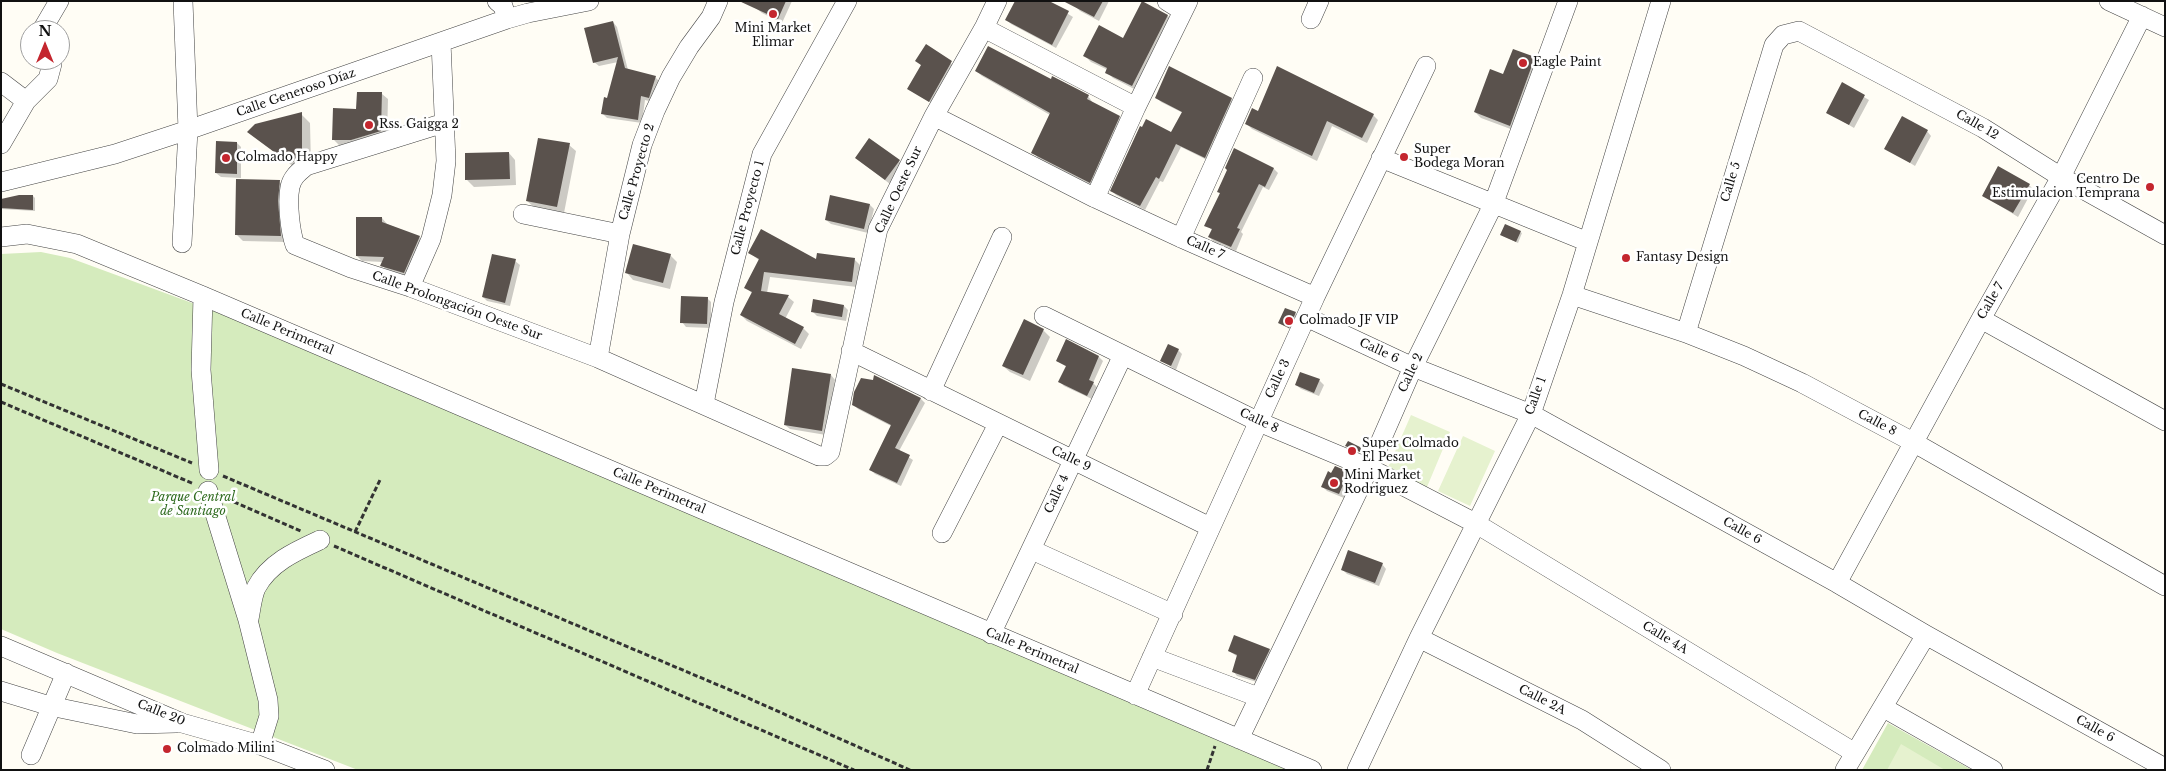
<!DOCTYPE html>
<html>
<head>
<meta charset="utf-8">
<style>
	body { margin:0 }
	#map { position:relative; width:2166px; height:771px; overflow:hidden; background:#fffdf5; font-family:"Libre Baskerville",serif }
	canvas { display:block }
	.frame { position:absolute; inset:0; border:2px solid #111; pointer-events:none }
	.north { position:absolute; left:20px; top:20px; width:50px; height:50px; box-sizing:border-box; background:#fff; border:1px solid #a0a0a0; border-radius:50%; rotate:0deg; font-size:14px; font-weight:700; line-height:20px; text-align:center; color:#111 }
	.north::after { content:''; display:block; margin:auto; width:18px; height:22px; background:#c4262e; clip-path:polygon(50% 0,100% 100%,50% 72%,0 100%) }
</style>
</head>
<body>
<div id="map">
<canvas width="2166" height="771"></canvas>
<div class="frame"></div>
<div class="north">N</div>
</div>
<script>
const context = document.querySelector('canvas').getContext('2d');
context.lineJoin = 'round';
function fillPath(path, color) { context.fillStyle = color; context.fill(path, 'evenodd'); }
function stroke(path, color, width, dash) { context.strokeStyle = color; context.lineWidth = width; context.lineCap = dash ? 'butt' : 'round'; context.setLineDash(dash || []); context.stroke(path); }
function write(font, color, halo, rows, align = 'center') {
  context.font = font + ' "Libre Baskerville",serif'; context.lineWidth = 5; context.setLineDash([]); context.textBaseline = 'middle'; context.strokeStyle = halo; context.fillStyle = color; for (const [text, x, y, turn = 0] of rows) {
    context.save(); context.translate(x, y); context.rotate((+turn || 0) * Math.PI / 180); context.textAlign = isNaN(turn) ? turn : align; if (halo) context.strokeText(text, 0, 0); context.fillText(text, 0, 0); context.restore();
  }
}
fillPath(new Path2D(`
	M41 252 70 258 241 321 1301 770H358L57 653 1 629V254Z
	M1888 723 1972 770H1862Z`), '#d5ebbd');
fillPath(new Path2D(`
	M1411 415 1450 432 1427 487 1387 470Z
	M1463 436 1495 451 1470 506 1438 491Z
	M1901 744 1945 770H1887Z`), '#e6f2cf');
fillPath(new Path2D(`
	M761 1H792L782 23 762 13 757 9Z
	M1047 1 1073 17 1056 48 1011 24 1007 20Z
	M1079 1H1109L1099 21 1080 11 1076 7Z
	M1143 3 1168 16 1174 22 1138 91 1113 78 1107 72 1108 70 1091 62 1085 56 1124 39Z
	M613 22 617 27 628 70 655 77 660 82 653 102 645 100 642 123 607 118 603 114 618 62 599 66 594 62Z
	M927 46 956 67 934 105 908 88 922 66 917 61Z
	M1514 50 1535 58 1541 65 1516 131 1481 118 1475 112 1504 75Z
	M976 71 1051 81 1088 96 1093 103 1119 117 1125 122 1096 187 1038 158 1033 152 1050 115 982 76Z
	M1842 84 1869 100 1854 128 1827 112Z
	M382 94 388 99 387 136 357 146H340L334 140 357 110Z
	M1157 98 1231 99 1236 103 1209 161 1181 147 1163 182 1160 181 1145 210 1116 195 1112 191 1172 134 1183 113 1161 102Z
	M1259 113 1373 115 1378 120 1367 143 1332 126 1317 161 1252 129 1246 123Z
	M301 114 310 123 311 165 299 171 249 132Z
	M1927 131 1931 136 1915 166 1886 148Z
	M237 143 241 147V178L221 177 216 173Z
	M569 145 576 151 564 213 534 207 527 201Z
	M509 153 515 160 516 185 474 187 467 180Z
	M899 161 903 166 890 184 861 162Z
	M1274 169 1278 173 1269 190 1263 187 1241 232 1243 234 1236 251 1213 241 1209 237 1212 230 1206 225 1221 195 1218 191 1228 170Z
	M280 182 286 188 287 242 243 241 236 234Z
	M2029 185 2033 189 2018 217 1984 196Z
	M33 196 35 198V211L1 209V200Z
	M870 205 874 209 868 233 831 224 826 220Z
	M382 218 387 224 419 237 425 242 409 278 388 271 382 265 383 262 362 261 357 256Z
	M1520 232 1522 233 1518 243 1503 236Z
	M750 253 817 261 854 259 860 265 857 287 770 277 767 293 788 297 794 302 785 319 803 328 809 334 801 349 747 321 741 315 753 294 745 287 760 261Z
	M670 255 677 262 670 289 633 280 627 273Z
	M515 261 520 265 510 306 487 301 483 297Z
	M707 298 711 302V328L686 327 682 322Z
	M814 301 844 306 848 310 846 321 817 316 812 311Z
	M1295 313 1299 318 1293 331 1279 323Z
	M1043 330 1050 337 1030 381 1010 372 1003 366Z
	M1178 350 1182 354 1176 370 1162 361Z
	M1099 357 1103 361 1093 383 1098 388 1092 399 1064 386 1060 382 1067 367 1057 361Z
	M831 375 835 380 826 435 790 429 785 425Z
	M875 377 921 399 925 403 899 451 913 460 901 486 875 474 871 470 891 426 858 409 853 404 873 382Z
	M1319 380 1324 385 1319 396 1301 389 1296 385Z
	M1348 473 1352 477 1344 498 1327 491 1323 487 1332 474Z
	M1382 564 1386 569 1379 586 1347 574 1342 569Z
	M1269 650 1274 654 1260 683 1237 676 1233 671 1238 657 1229 651Z`), '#0003');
fillPath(new Path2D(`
	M739 1H786L778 19Z
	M1015 1H1049L1069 11 1052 45 1005 20Z
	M1063 1H1103L1094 17Z
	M1142 1 1168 15 1132 86 1105 73 1107 68 1083 56 1099 25 1123 38Z
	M613 21 625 68 656 76 649 98 641 96 638 120 601 114 604 97 607 98 618 57 593 63 584 28Z
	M926 44 952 61 929 102 907 89 921 65 915 61Z
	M988 46 1051 79 1052 76 1089 95 1087 99 1120 116 1090 183 1031 153 1050 113 975 71Z
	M1513 49 1535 57 1510 126 1474 112 1490 69 1503 74Z
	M1169 66 1232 98 1205 158 1176 144 1159 179 1156 177 1140 206 1110 191 1140 126 1142 127 1146 119 1171 132 1182 112 1155 98Z
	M1277 66 1374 114 1362 138 1327 121 1312 156 1245 124 1252 108 1258 111Z
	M1842 82 1865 95 1849 125 1826 113Z
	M357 92H382L381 131 351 140H332L333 108 356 109Z
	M302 112V155L293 162 289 163 247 132 255 124Z
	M1902 116 1928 130 1910 163 1884 149Z
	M538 138 570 143 557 207 526 201Z
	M869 138 900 160 885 180 855 158Z
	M216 141 237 142V174L215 173Z
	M1234 148 1274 168 1265 187 1259 184 1237 228 1240 229 1231 247 1208 237 1212 229 1204 226 1220 193 1217 192 1227 170 1225 168Z
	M509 152 510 179 465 180V153Z
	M1998 166 2030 184 2013 213 1982 196Z
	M236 179 280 180 278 201 281 236 235 235Z
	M19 195H33V210L1 208V199Z
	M830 195 870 204 864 229 825 220Z
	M356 217H382V222L420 236 404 273 380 266 384 257 356 256Z
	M1505 224 1521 231 1516 242 1500 235Z
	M761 229 816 259 817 253 855 258 852 282 764 272 761 291 789 295 779 314 804 327 795 344 740 315 752 292 744 288 759 259 748 253Z
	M633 244 671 254 663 283 625 273Z
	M492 254 516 259 505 303 482 297Z
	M681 296 708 297 707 324 680 323Z
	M813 299 844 305 842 317 811 312Z
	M1285 308 1296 312 1289 328 1278 323Z
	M1024 319 1044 329 1023 375 1002 366Z
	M1066 339 1099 356 1089 380 1094 382 1087 396 1058 382 1066 366 1056 361Z
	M1168 344 1179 349 1171 366 1160 361Z
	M792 368 831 374 822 431 784 425Z
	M1300 372 1320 379 1314 393 1295 385Z
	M874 375 921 398 895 448 910 455 897 483 869 470 891 425 852 405 854 392 861 378 873 380Z
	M1348 441 1362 448 1360 452 1345 446Z
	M1335 466 1349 472 1339 494 1321 487 1328 471 1331 473Z
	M1348 550 1383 563 1375 583 1341 570Z
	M1234 635 1270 649 1255 680 1232 672 1237 655 1228 651Z`), '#5a524d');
const minor = new Path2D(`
	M497 1 503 6 507 19
	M1167 1 1183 11
	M2109 1 2165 27
	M1311 19 1319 1
	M984 28 1136 107
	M42 30 59 1
	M1 82 26 101
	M934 116 1095 198 1181 238 1315 297
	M444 123 306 166C299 172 292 177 290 187 287 202 290 231 295 245L351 268 410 287 598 358 819 456H825L830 452 878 229 934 116 984 28 997 1
	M1 144 26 101 48 79 52 64 49 60
	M1381 158 1588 242
	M1 182 115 154 188 130 507 19 528 13 589 1
	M1095 198 1136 107 1188 1
	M523 214 620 234
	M1 237 27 234 77 244 203 296 1312 770
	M1181 238 1253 78
	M182 243 188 130 183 1
	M410 287 431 239 442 195 446 161 441 42
	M1572 295 1686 333 1744 356 1802 383 1913 442 2165 586
	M203 296 201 370 209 470
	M1044 316 1259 422 1369 468 1475 523 1855 753
	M1306 317 1413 367 1531 414 1837 583 1926 635 2165 768
	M1981 319 2165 421
	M1686 333 1774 45 1783 35 1799 31 1983 128 2061 177 2165 235
	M851 351 1210 527
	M598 358 620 234 642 145 655 111 671 77 689 47 711 17 718 1
	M931 391 1002 237
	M704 404 724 302 762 154 847 1
	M208 491 248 620 268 700 269 716 260 745
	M942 533 998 424
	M1032 550 1173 614
	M1837 583 1981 319 2061 177 2142 16
	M249 619C251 609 252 597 256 588 269 563 296 551 320 540
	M991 634 1123 355
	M1419 638 1582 720 1661 770
	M1 646 182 723 260 745 325 770
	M1152 657 1258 697
	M1 691 50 706 137 724 176 723
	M1135 695 1315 297 1426 66
	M1884 708 1993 770
	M1239 739 1369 468 1413 367 1493 205 1568 1
	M31 755 66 673
	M1357 770 1419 638 1531 414 1572 295 1661 1
	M1845 770 1926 635`);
stroke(minor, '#444', 20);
stroke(new Path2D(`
	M1 384 192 463
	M1 402 194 484
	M223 476 730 690 910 770
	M227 499 301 531
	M355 532 380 480
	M334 546 854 770
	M1207 770 1215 746`), '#333', 3, [5, 2.5]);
stroke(minor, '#fff', 19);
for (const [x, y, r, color] of [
	[773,14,5,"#c4262e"],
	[1523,63,5,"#c4262e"],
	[369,125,5,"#c4262e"],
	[1404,157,5,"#c4262e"],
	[226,158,5,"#c4262e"],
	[2150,187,5,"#c4262e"],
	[1626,258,5,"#c4262e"],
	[1289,321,5,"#c4262e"],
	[1352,451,5,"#c4262e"],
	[1334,483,5,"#c4262e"],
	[167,749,5,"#c4262e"]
]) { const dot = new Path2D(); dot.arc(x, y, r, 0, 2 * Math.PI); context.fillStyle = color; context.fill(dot); stroke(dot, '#fff', 2); }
write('12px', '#111', '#fff', [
	["Mini Market",773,29,"center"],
	["Elimar",773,43,"center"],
	["Eagle Paint",1533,63],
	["Rss. Gaigga 2",379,125],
	["Super",1414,150],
	["Bodega Moran",1414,164],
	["Colmado Happy",236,158],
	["Centro De",2140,180,"right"],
	["Estimulacion Temprana",2140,194,"right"],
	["Fantasy Design",1636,258],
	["Colmado JF VIP",1299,321],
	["Super Colmado",1362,444],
	["El Pesau",1362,458],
	["Mini Market",1344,476],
	["Rodriguez",1344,490],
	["Colmado Milini",177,749]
], 'left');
write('12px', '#111', '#fff', [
	["Calle Generoso Díaz",296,93,-19],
	["Calle 12",1977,125,30],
	["Calle Proyecto 2",637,172,-74],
	["Calle 5",1731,182,-73],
	["Calle Oeste Sur",899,190,-65],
	["Calle Proyecto 1",748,208,-75],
	["Calle 7",1205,248,24],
	["Calle 7",1991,301,-60],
	["Calle Prolongación Oeste Sur",457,306,20],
	["Calle Perimetral",287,332,23],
	["Calle 6",1379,351,25],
	["Calle 2",1411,373,-65],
	["Calle 3",1278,379,-65],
	["Calle 1",1536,396,-70],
	["Calle 8",1259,421,25],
	["Calle 8",1877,423,28],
	["Calle 9",1071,459,26],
	["Calle Perimetral",659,491,23],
	["Calle 4",1057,494,-65],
	["Calle 6",1742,531,29],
	["Calle 4A",1665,638,31],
	["Calle Perimetral",1032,651,23],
	["Calle 2A",1542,700,27],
	["Calle 20",161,713,22],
	["Calle 6",2095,729,29]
]);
write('italic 12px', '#2f6b1f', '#fff', [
	["Parque Central",193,498],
	["de Santiago",193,512]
]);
</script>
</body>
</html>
